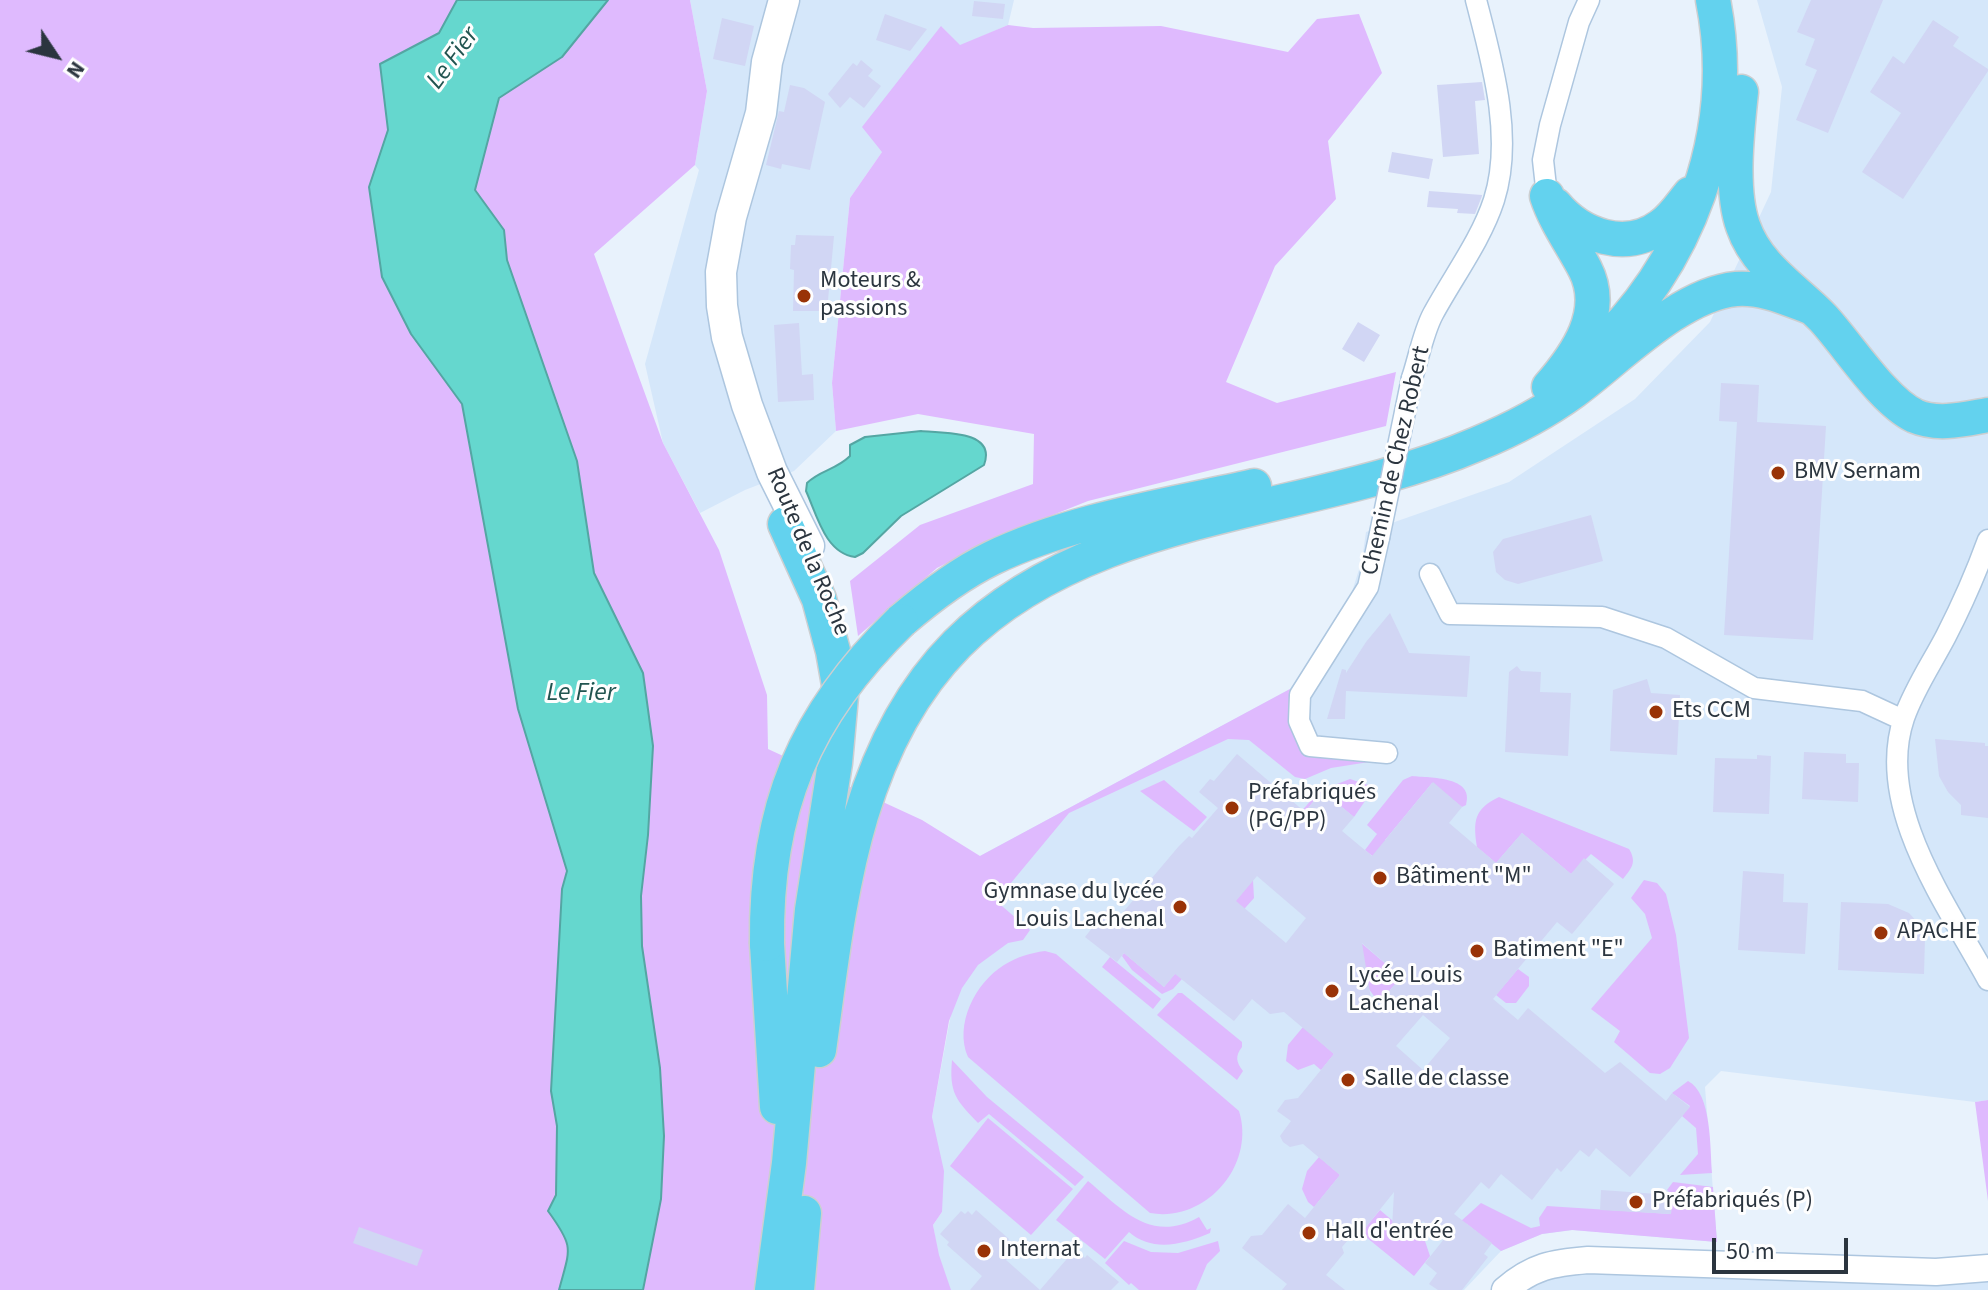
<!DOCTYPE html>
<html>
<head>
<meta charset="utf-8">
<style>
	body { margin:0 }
	#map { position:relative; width:1988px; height:1290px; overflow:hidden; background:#e8f2fc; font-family:"Source Sans 3",sans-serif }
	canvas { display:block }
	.north { position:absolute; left:16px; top:16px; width:80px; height:80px; -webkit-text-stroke:6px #fefefe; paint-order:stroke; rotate:125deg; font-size:22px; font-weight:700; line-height:32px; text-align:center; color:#2b353f }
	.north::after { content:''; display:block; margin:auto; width:28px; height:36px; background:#2b353f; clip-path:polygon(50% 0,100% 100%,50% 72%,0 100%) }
	.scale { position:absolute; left:1712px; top:1238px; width:136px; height:36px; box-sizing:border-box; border:4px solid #2b353f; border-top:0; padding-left:10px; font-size:24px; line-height:28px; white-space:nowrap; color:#2b353f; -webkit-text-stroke:6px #fefefe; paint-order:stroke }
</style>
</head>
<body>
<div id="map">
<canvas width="1988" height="1290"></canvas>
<div class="north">N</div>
<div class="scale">50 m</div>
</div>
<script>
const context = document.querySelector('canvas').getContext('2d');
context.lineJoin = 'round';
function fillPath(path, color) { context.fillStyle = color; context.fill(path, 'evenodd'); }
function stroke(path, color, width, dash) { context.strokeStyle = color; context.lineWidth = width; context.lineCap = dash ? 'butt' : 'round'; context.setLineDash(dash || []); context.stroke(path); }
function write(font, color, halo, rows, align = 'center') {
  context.font = font + ' "Source Sans 3",sans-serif'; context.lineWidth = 6; context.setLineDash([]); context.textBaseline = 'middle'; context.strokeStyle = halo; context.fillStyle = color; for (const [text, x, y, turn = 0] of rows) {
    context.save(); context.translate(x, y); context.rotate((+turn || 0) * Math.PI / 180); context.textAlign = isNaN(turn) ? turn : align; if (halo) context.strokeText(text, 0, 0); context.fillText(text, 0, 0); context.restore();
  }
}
fillPath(new Path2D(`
	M690 0H1014L1008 25 960 46 942 27 882 152 850 198 832 383 836 431 794 471 745 490 700 513 663 443 645 364 699 170 695 165 707 91Z
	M1757 0H1988V1100L1975 1102 1721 1071 1705 1087 1717 1242 1573 1230 1542 1234 1501 1251 1464 1290H950L938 1255 933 1225 942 1212 932 1117 980 856 1290 689 1345 614 1362 560 1366 532 1509 482 1635 399 1710 322 1771 192 1782 87Z
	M1566 1271 1988 1279V1290H1523L1532 1283Z`), '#d5e7fa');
fillPath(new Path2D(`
	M0 0H690L707 91 695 165 594 254 663 443 719 550 767 695 768 749 922 820 980 856 1290 689 1307 747 1369 762 1331 768 1305 779 1295 777 1249 740 1228 739 1069 813 996 901 1030 930 1023 940 1008 943 978 965 962 988 949 1021 932 1117 944 1171 942 1212 933 1225 939 1255 951 1290H0Z
	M1359 14 1382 73 1328 141 1336 199 1275 266 1226 382 1277 403 1396 372 1386 426 1088 501 1010 532 937 568 858 636 850 581 920 525 1033 484 1034 434 918 414 836 431 832 383 850 198 882 152 862 127 941 26 960 45 1008 25 1033 28 1161 26 1288 52 1317 19Z
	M1412 776C1430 778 1475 776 1466 805L1462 807 1432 783 1385 840 1386 867 1365 850 1377 834 1367 825 1403 780Z
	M1350 779 1368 785 1365 801 1354 817 1322 791 1268 857 1267 851 1319 791Z
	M1164 780 1207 817 1194 831 1140 791Z
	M1499 797 1629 849C1637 862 1632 868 1623 879L1591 854 1571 874 1522 833 1496 863 1477 847C1473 821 1474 809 1499 797Z
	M1253 880 1254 898 1173 989 1162 994 1132 970 1122 956 1124 953 1164 987Z
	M1644 880 1657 883 1666 894 1676 935 1689 1038 1670 1068 1660 1074 1650 1073 1614 1042 1620 1031 1591 1009 1652 938 1645 914 1631 898Z
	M1353 936 1401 977 1379 1003 1366 985Z
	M1045 951 1056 954 1239 1111C1256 1165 1206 1223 1150 1213L968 1057C954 1025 975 983 1004 965 1017 957 1030 953 1045 951Z
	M1110 957 1161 999 1153 1009 1102 967Z
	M1518 969 1529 977V986L1516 1003H1506L1496 995Z
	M1178 993H1182L1242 1042V1047C1235 1056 1236 1062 1243 1071L1237 1080 1157 1015Z
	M1303 1027 1334 1054 1321 1070 1314 1064 1298 1070 1286 1061 1288 1045Z
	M952 1060 987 1097 1084 1177 1075 1186 989 1114 978 1123C956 1100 949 1093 952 1060Z
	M1688 1081C1712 1093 1710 1149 1712 1173L1680 1175 1698 1154 1696 1128 1682 1116 1690 1106 1672 1093Z
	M1988 1100V1201L1975 1102Z
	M988 1118 1073 1189 1031 1235 950 1166Z
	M1319 1157 1340 1175 1314 1207 1308 1202 1302 1189 1307 1171Z
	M1088 1181C1123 1210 1151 1244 1199 1217L1207 1230 1211 1228 1210 1233C1184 1244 1153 1253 1129 1232L1105 1259 1056 1220Z
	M1673 1182 1713 1187 1717 1242 1572 1230 1542 1234 1501 1251 1467 1224 1460 1222 1481 1203 1531 1228 1540 1226 1539 1218 1547 1206 1671 1214 1672 1195 1667 1190Z
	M1380 1210 1393 1221 1406 1239 1410 1235 1424 1238 1430 1256 1414 1276 1361 1233Z
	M1124 1241 1151 1252 1178 1253 1218 1241 1220 1251 1207 1264 1196 1290H1139L1131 1283 1129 1285 1105 1263Z`), '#dfbafe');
const water = new Path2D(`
	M457 0H608L562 57 499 98 475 190 504 230 507 260 577 461 594 573 643 673 653 746 648 835 641 896 642 946 660 1068 664 1136 661 1199 643 1290H559C570 1248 575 1248 548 1211L556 1195 557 1126 551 1091 562 889 567 871 518 709 462 404 411 334 382 277 369 187 388 130 380 64 439 33Z
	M921 431C943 433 997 430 984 465L901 516 863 553 855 557C825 553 817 515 806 491L807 483C820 470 836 470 850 456V445L865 437Z`);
fillPath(water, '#65d7ce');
stroke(water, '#54a6a3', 2);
fillPath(new Path2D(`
	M1811 0H1883L1828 133 1796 120 1817 70 1805 65 1815 39 1797 32Z
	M974 1 1005 4 1003 19 972 16Z
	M885 14 927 29 910 51 876 40Z
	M722 18 754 26 745 66 713 59Z
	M1933 20 1959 37 1953 46 1988 69V71L1903 199 1862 172 1901 113 1870 92 1893 56 1904 64Z
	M861 60 873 70 868 76 881 86 864 108 850 97 840 108 828 94 853 63 857 66Z
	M1482 82 1485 100 1475 101 1479 154 1443 157 1437 85Z
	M790 85 804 88 825 102 810 170 782 164 781 169 766 165 779 111 784 112Z
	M1392 152 1433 159 1429 179 1388 172Z
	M1429 191 1482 195V196L1475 214 1457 213 1458 209 1427 207Z
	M796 235 834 236 827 311H793L794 270 790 269 791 245H795Z
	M1358 322 1380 335 1364 362 1342 349Z
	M799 323 802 375 813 374 814 400 778 402 774 325Z
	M1721 383 1759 385 1757 422 1826 426 1813 640 1724 635 1737 422 1719 421Z
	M1591 515 1603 561 1518 584 1505 580 1496 572 1493 552 1503 539Z
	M1390 613 1409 653 1470 656 1467 697 1346 691 1345 719H1327L1342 669 1346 670V673L1366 642Z
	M1517 666 1521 671 1541 672 1540 692 1571 693 1568 756 1505 752 1509 672Z
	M1647 679 1651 693 1680 695 1677 755 1610 751 1613 690Z
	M1935 739 1985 743V746H1988V818L1961 815V805L1948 792 1939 776Z
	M1804 752 1846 754V763H1859L1858 802 1802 799Z
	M1237 754 1305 812 1322 791 1354 817 1342 831 1372 856 1433 782 1462 807 1449 823 1496 863 1522 833 1571 874 1584 858 1614 884 1572 934 1557 922 1493 999 1518 1020 1528 1008 1605 1073 1620 1062 1666 1101 1672 1093 1690 1107 1630 1177 1596 1148 1589 1157 1580 1150 1561 1172 1557 1168 1532 1200 1501 1174 1489 1189 1481 1182 1454 1214 1492 1243 1484 1254 1488 1257 1462 1290H1438L1429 1284 1437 1273 1425 1263 1444 1239 1423 1221 1406 1240 1392 1228 1394 1192 1361 1233 1355 1232 1342 1247 1344 1253 1326 1275 1345 1290H1282L1287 1284 1242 1248 1251 1236 1262 1235 1288 1204 1305 1218 1340 1175 1303 1144 1290 1147 1283 1142 1280 1136 1291 1121 1277 1111 1285 1100 1298 1098 1334 1054 1284 1012 1270 1014 1252 999 1234 1021 1175 974 1164 987 1124 953 1117 962 1085 937 1108 908 1119 917 1179 846 1189 836 1192 838 1218 808 1199 792 1210 779 1214 781ZM1257 876 1306 918 1286 943 1236 901ZM1362 943 1401 977 1373 1011ZM1423 1015 1450 1038 1423 1070 1396 1046Z
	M1757 755 1771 756 1769 814 1713 812 1715 758 1757 759Z
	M1743 871 1784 874 1783 902 1808 903 1805 954 1738 950Z
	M1841 902 1888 904 1909 913 1918 923 1925 938 1924 974 1838 970Z
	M1601 1190 1672 1195 1671 1214 1600 1210Z
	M976 1210 1009 1239 1007 1242 1015 1249 1006 1260 1040 1290H970L982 1276 947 1245 949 1242 940 1234 961 1211 965 1214 968 1211 972 1215Z
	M359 1227 423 1250 417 1266 353 1243Z
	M1072 1253 1079 1259 1082 1255 1085 1258 1087 1255 1119 1282 1111 1290H1040Z`), '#d1d6f4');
const minor = new Path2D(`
	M1547 196 1543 160 1550 125 1579 22 1589 0
	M1412 378C1419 357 1423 333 1433 314 1453 277 1481 240 1494 200 1514 137 1492 62 1476 0
	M1379 538 1368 587 1300 695 1299 721 1310 746 1387 753
	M1988 540C1976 573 1962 605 1946 636 1932 663 1914 689 1904 718 1874 807 1948 906 1988 980
	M1430 574 1450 614 1602 617 1666 638 1754 688 1862 701 1903 720`);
const tertiary = new Path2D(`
	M1505 1290C1533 1266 1552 1263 1588 1260L1936 1272 1988 1268`);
const secondary = new Path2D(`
	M784 0 767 62 761 113 731 217 721 272 722 306 727 337 747 405 772 472 809 546`);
const trunk = new Path2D(`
	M1741 92C1737 130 1730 190 1743 226 1757 267 1795 289 1823 318 1848 345 1883 401 1915 416 1938 426 1965 419 1988 415
	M1547 196C1556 223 1572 244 1585 269 1607 312 1577 355 1549 387
	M1555 205C1581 236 1626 252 1661 226 1673 218 1681 205 1690 194
	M1590 356C1689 266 1739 132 1713 0
	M901 621C929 597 959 574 992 558 1074 519 1167 506 1254 486
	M767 944 777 1107
	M819 1050C839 909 851 751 957 644 1091 509 1310 516 1477 444 1511 430 1544 413 1574 391 1619 358 1680 294 1736 289 1762 287 1786 298 1810 307
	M772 1290 789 1163 812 910 835 763 841 696 833 651 819 599 785 524
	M797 1290 804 1213`);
stroke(minor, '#adc6df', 23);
stroke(tertiary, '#adc6df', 29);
stroke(secondary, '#adc6df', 33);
stroke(trunk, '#cccfd1', 37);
stroke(minor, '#fff', 20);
stroke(tertiary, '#fff', 26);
stroke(secondary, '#fff', 30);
stroke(trunk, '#63d2ee', 34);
const minorBridge = new Path2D(`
	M1379 538 1412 378`);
const trunkBridge = new Path2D(`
	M767 944C765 809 804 715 901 621`);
stroke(minorBridge, '#adc6df', 23, []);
stroke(trunkBridge, '#cccfd1', 37, []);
stroke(minorBridge, '#fff', 20);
stroke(trunkBridge, '#63d2ee', 34);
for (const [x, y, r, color] of [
	[804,296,8,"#993307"],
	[1778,473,8,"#993307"],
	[1656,712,8,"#993307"],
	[1232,808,8,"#993307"],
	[1380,878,8,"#993307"],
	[1180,907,8,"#993307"],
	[1881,933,8,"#993307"],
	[1477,951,8,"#993307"],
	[1332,991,8,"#993307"],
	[1348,1080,8,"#993307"],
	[1636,1202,8,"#993307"],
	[1309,1233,8,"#993307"],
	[984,1251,8,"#993307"]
]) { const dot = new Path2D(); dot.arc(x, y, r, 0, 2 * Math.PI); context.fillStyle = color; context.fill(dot); stroke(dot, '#fefefe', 3); }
write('24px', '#2b353f', '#fefefe', [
	["Moteurs &",820,282],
	["passions",820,310],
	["BMV Sernam",1794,473],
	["Ets CCM",1672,712],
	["Préfabriqués",1248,794],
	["(PG/PP)",1248,822],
	["Bâtiment \"M\"",1396,878],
	["Gymnase du lycée",1164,893,"right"],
	["Louis Lachenal",1164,921,"right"],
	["APACHE",1897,933],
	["Batiment \"E\"",1493,951],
	["Lycée Louis",1348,977],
	["Lachenal",1348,1005],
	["Salle de classe",1364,1080],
	["Préfabriqués (P)",1652,1202],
	["Hall d'entrée",1325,1233],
	["Internat",1000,1251]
], 'left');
write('24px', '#2b353f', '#fefefe', [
	["Chemin de Chez Robert",1397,461,-77],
	["Route de la Roche",807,552,67]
]);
write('italic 26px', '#215450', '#fefefe', [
	["Le Fier",454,59,-54],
	["Le Fier",581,694]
]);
</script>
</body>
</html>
